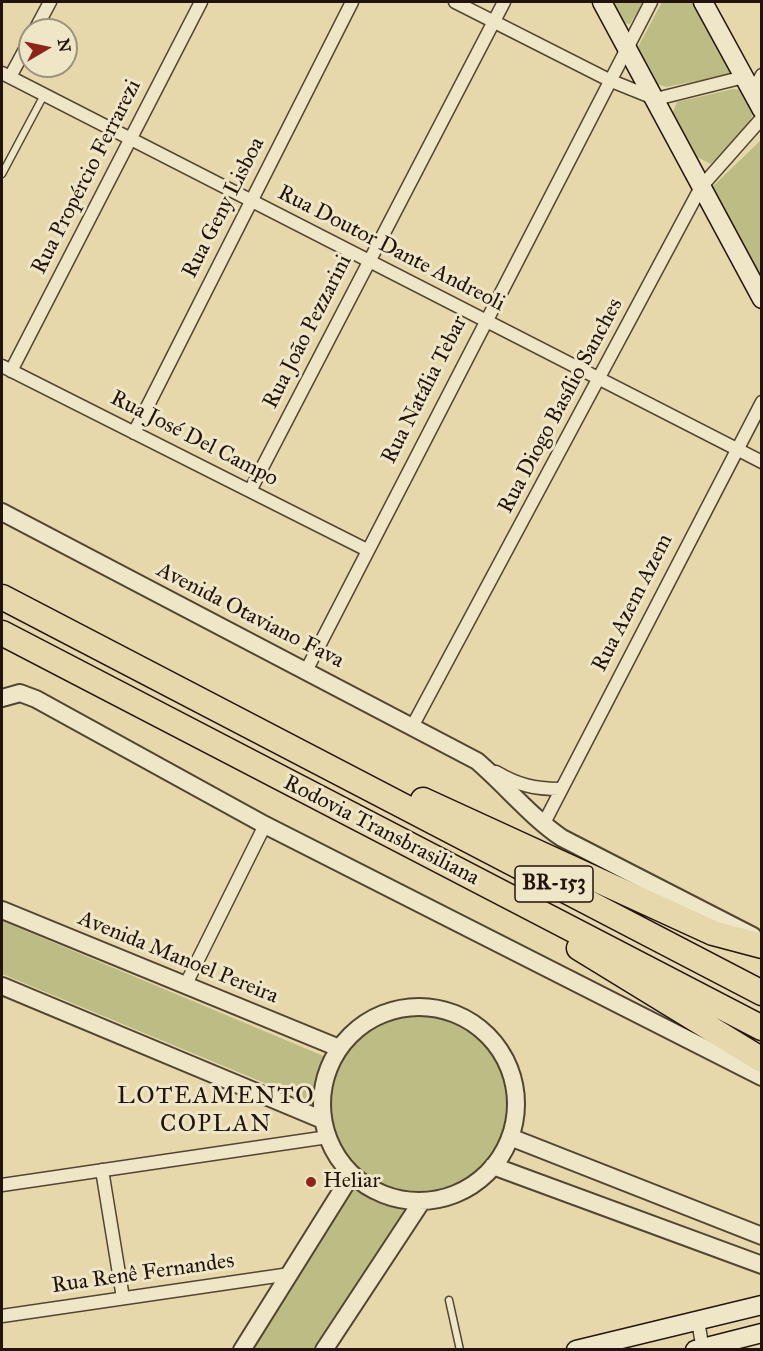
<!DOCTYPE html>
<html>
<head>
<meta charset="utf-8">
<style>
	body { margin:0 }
	#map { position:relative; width:763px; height:1351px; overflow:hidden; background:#e7d8ab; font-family:"IM FELL Great Primer",serif }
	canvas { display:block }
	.frame { position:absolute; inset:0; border:3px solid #22140c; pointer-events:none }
	.north { position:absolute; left:18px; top:18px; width:60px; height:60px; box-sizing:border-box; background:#efe6c8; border:2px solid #9d927d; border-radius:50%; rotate:81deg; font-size:16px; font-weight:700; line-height:24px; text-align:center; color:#22140c }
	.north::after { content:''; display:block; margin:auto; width:21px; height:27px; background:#8f2418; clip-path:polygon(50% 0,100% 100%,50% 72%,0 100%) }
</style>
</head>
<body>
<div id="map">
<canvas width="763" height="1351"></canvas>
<div class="frame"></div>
<div class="north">N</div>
</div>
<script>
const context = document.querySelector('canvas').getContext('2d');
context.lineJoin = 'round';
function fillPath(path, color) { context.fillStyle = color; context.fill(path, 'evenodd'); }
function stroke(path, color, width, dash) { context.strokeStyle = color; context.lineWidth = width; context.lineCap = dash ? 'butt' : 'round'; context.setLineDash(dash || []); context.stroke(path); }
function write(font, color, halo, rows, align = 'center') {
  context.font = font + ' "IM FELL Great Primer",serif'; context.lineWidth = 6; context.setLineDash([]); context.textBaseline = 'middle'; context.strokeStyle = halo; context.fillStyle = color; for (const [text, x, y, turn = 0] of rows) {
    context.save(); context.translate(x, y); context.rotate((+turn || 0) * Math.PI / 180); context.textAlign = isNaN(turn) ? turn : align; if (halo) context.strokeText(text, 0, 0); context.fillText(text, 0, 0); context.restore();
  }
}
fillPath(new Path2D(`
	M610 2H644L630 24 623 23Z
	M662 2H696L730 69 728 75 666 87 654 83 638 47Z
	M733 89 744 90 754 112 749 123 711 164 697 157 673 112 677 102Z
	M761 140V283L710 189Z
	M2 921 326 1057 314 1098 315 1104 2 974Z
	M325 1104a91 91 0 1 1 182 0a91 91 0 1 1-182 0Z
	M354 1188 373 1201 407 1210 314 1349 251 1350Z`), '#bdbc84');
const service = new Path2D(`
	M2 174 44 95
	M449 1300 460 1350`);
const minor = new Path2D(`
	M455 2 609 80 656 99 744 77
	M35 30 50 2
	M2 73 762 462
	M10 77 30 40
	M752 93 762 75
	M2 366 367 550
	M11 371 201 2
	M134 433 352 2
	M250 491 504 2
	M306 671 651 2
	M413 725 701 187 762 118
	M496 772C518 785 534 789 560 789
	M543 825 762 402
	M185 986 265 825
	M102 1170 123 1298
	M2 1185 328 1137
	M2 1316 290 1274
	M698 1321 703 1350`);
const tertiary = new Path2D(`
	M2 512 477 761C506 786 531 817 562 838L753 936
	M2 698 20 693 36 699 265 825 762 1077
	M2 910 339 1048
	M2 986 323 1120
	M322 1104a97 97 0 1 1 194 0a97 97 0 1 1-194 0Z
	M510 1137 762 1236
	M493 1166 762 1265
	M242 1350 352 1174
	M324 1350 422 1201`);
const secondary = new Path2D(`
	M602 2 762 299
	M703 2 762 110
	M576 1350 762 1305
	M695 1350 762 1333`);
const motorway = new Path2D(`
	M2 597 762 993
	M2 633 762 1028
	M423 800 713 933 762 946
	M579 948 762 1060`);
stroke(service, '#534534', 9);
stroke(minor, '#534534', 15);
stroke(tertiary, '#534534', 20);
stroke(secondary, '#22140c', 21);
stroke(motorway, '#22140c', 27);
stroke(service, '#efe6c8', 6);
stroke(minor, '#efe6c8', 12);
stroke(tertiary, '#efe6c8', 16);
stroke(secondary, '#efe6c8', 18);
stroke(motorway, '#e7d8ab', 24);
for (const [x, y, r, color] of [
	[311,1182,6,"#8f2418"]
]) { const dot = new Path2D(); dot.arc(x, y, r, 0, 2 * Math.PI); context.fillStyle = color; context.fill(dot); stroke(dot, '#efe6c8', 2); }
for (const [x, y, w] of [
	[554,884,78]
]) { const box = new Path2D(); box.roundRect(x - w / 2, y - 18, w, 36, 4.5); context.fillStyle = '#efe6c8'; context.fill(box); stroke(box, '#22140c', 1.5); }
write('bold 21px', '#22140c', null, [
	["BR-153",554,884]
]);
write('22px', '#22140c', '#efe6c8', [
	["Rua Propércio Ferrarezi",87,177,-63],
	["Rua Geny Lisboa",224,208,-63],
	["Rua Doutor Dante Andreoli",391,249,27],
	["Rua João Pezzarini",308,332,-63],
	["Rua Natália Tebar",425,390,-63],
	["Rua Diogo Basílio Sanches",561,406,-62],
	["Rua José Del Campo",194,439,27],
	["Rua Azem Azem",633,603,-63],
	["Avenida Otaviano Fava",250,616,27],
	["Rodovia Transbrasiliana",381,831,27],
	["Avenida Manoel Pereira",178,958,22],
	["Rua Renê Fernandes",143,1274,-8]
]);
write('22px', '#22140c', '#efe6c8', [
	["Heliar",323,1182]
], 'left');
context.letterSpacing = '1.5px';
write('24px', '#22140c', '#efe6c8', [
	["LOTEAMENTO",216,1097],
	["COPLAN",216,1125]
]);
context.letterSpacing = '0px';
</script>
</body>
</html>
